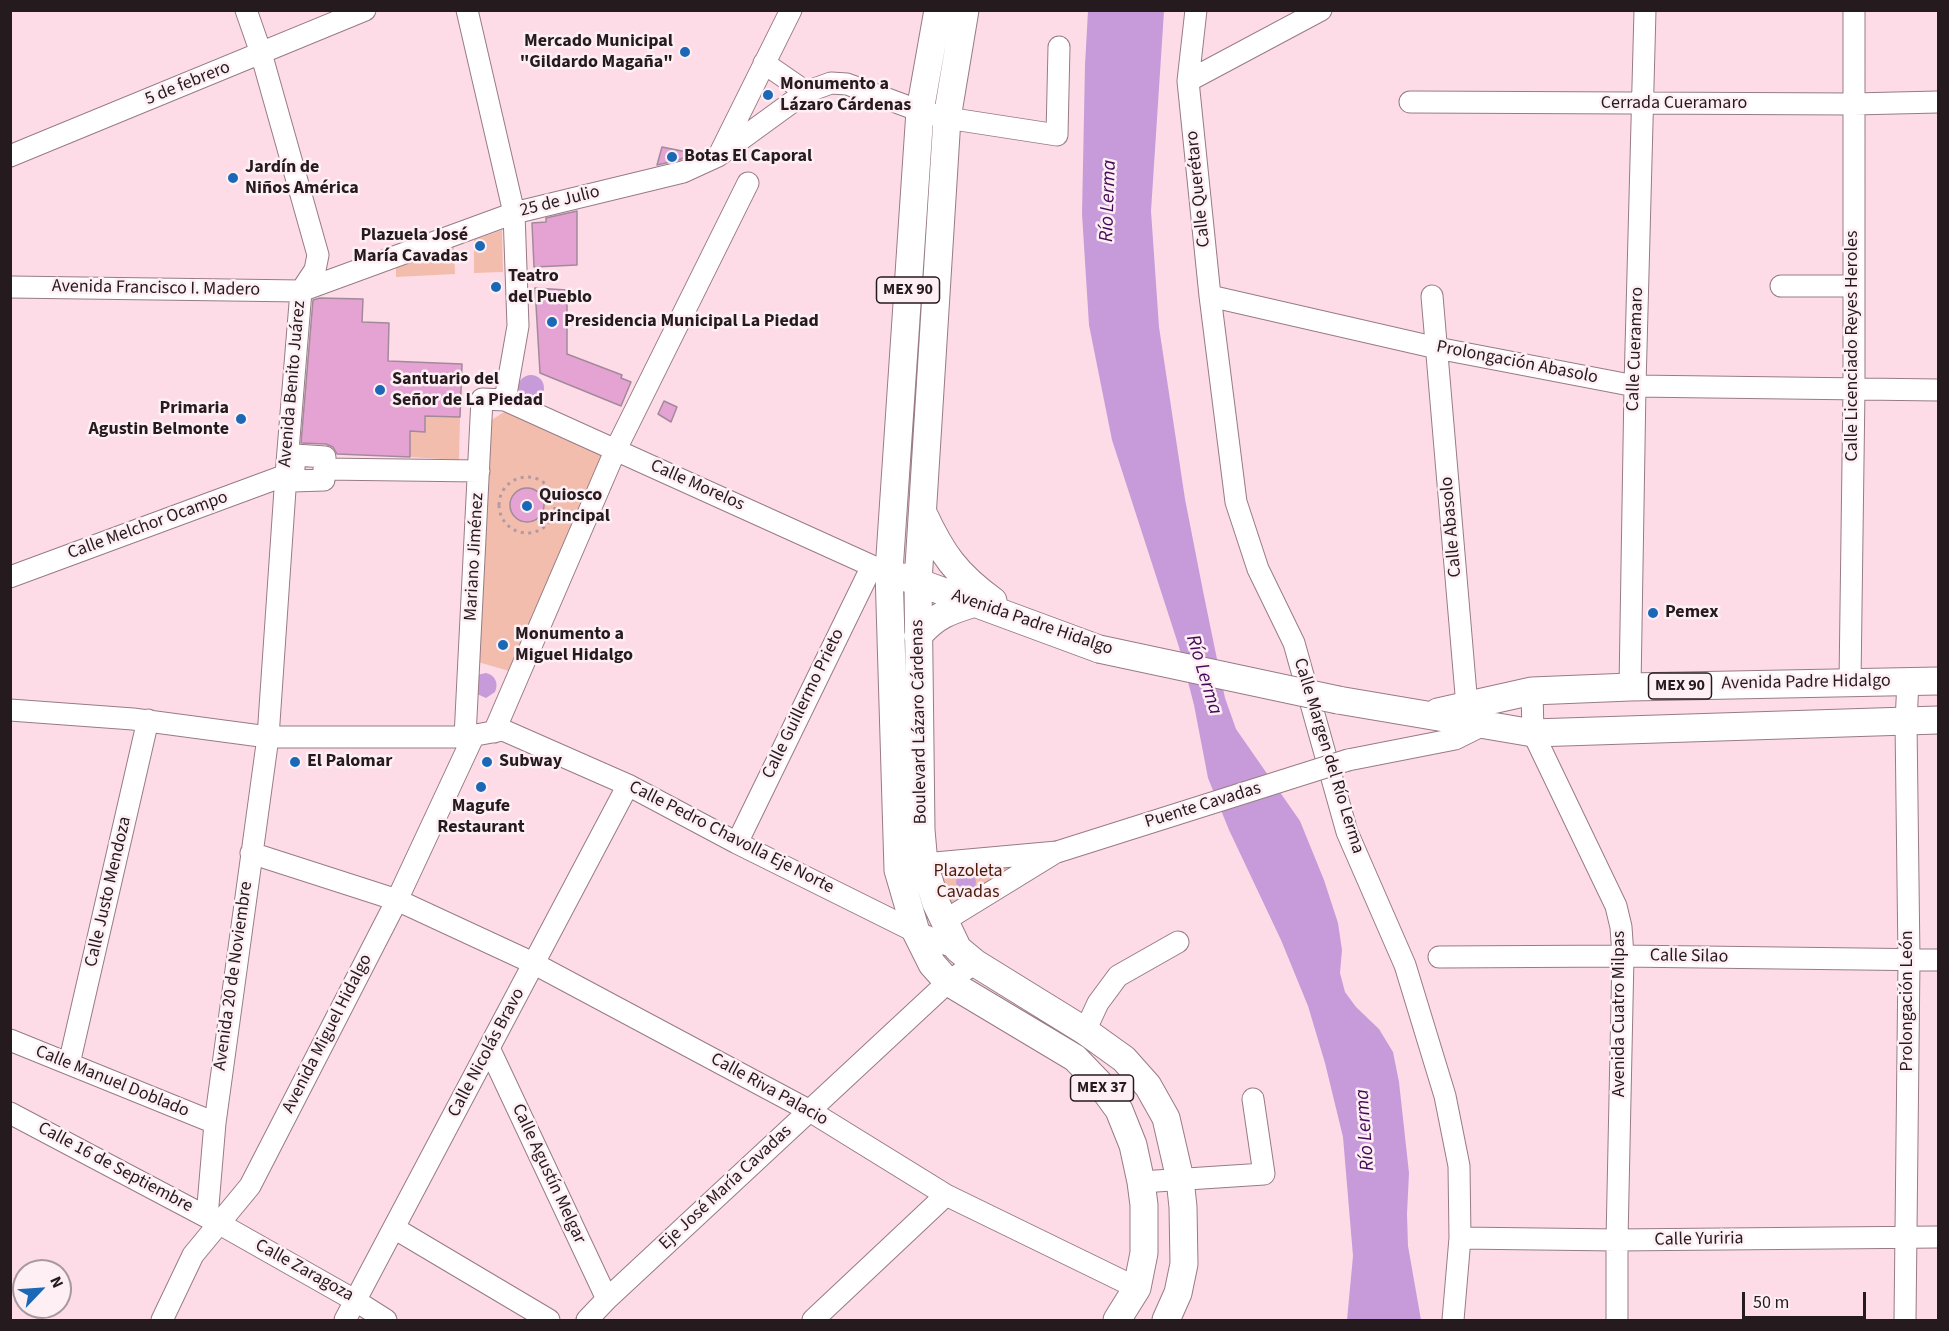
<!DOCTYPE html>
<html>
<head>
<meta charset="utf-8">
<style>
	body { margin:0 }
	#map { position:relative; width:1949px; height:1331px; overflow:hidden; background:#fddce7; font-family:"Source Sans 3",sans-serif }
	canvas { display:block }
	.frame { position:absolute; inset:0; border:12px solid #251a1e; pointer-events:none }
	.north { position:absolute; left:12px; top:1259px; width:60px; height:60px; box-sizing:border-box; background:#fdeff3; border:2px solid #a79a9e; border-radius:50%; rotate:65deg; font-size:16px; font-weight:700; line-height:24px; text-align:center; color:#251a1e }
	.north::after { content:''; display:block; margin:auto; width:21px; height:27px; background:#1b68b7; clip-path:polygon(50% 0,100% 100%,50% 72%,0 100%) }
	.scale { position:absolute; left:1742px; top:1292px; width:124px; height:27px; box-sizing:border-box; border:3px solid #251a1e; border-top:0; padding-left:8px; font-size:18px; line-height:21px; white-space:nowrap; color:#251a1e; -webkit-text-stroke:4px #fdeff3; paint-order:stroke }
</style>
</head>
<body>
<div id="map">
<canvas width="1949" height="1331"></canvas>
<div class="frame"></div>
<div class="north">N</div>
<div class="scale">50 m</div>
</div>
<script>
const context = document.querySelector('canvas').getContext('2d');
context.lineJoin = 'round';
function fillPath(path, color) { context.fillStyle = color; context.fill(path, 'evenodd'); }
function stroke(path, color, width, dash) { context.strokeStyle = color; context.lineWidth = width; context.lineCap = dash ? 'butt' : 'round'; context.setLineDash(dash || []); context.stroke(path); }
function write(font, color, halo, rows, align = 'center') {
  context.font = font + ' "Source Sans 3",sans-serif'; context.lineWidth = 5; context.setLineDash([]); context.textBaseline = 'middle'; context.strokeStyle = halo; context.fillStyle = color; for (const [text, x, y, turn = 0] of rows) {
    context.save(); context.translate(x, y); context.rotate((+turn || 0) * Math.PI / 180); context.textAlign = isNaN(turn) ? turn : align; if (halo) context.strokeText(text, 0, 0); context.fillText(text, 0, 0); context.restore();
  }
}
fillPath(new Path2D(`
	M502 230 503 272 474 273V240Z
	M454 247 455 274 396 277V268Z
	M507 410 609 452 509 671 478 662 490 421Z
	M425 416 460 417 459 460 410 457V431H425Z
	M1077 844 957 922 935 874Z`), '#f2bdad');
fillPath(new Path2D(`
	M1088 11H1164L1151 211 1159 327 1185 499 1203 591 1225 698 1236 729 1300 821 1324 880 1338 923 1342 950 1340 973 1345 992 1356 1007 1379 1029 1393 1052 1399 1082 1409 1173 1407 1214 1408 1246 1421 1320H1347L1353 1256 1343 1137 1325 1063 1308 1006 1281 940 1229 830 1208 778 1194 705 1179 647 1112 440 1089 325 1082 214 1085 65Z
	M518 388a13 13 0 1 1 26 0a13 13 0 1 1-26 0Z
	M486 673C495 675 499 683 495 692L486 698 475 693 477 675Z
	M956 882a10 10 0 1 1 20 0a10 10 0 1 1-20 0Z`), '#c79bda');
const building = new Path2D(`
	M662 147 687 152 685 157 679 160 657 165Z
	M577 211V265L534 267 532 223 546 222V218Z
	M535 288 567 290V354L622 375 621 378 631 382 621 406 540 373Z
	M320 298 363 299 362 322 389 323 388 361 462 364 460 417 425 416V432L410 431V457L337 454 333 447 326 444 301 443 313 300Z
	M664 401 677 407 671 422 658 414Z
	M510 505a17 17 0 1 1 34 0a17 17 0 1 1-34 0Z`);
fillPath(building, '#e5a3d4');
stroke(building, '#a28a9b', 1.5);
const minor = new Path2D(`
	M467 10 514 213 518 326 505 400
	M1196 10 1188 81 1210 296 1236 502 1258 569 1294 643 1347 832 1405 965 1445 1096 1459 1166 1460 1238 1453 1320
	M764 63 806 92
	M1188 81 1321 10
	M1410 102 1854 104 1938 102
	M720 153 791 10
	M10 156 365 10
	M1781 286H1853
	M10 287 301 291 514 213 683 172 718 156 806 92 831 83 847 84 920 111 947 118 1057 135 1059 47
	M1210 296 1437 348 1635 386 1938 390
	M1432 296 1467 706
	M324 469V480L293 481 295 455 325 457 324 469 479 471
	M10 577 286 475
	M1850 682 1854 388V10
	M1630 687 1635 386 1645 10
	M1532 691 1533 733 1616 906 1621 927 1623 956 1617 1240V1320
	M10 710 133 719 268 737H465L503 730 628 785 737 843 916 932 958 949
	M494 732 616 449 748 183
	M465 737 482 399 505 400 872 566 889 571
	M1348 760 1455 739 1483 725
	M737 843 872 566
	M251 853 397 900 533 963 810 1111 946 1195 1137 1288
	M924 864 1057 852
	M944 921 1053 854
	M1439 957 1623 956 1938 960
	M1085 1031 1098 1003 1118 976 1178 942
	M10 1040 215 1123
	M489 1048 607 1299
	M69 1064 148 720
	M10 1113 220 1224 356 1301 386 1320
	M1141 1182 1264 1174 1253 1099
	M207 1217 215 1123 268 737 286 475 301 291 315 270 318 255 261 53 246 10
	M394 1228 549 1320
	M1460 1238 1617 1240 1938 1237
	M162 1320 193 1255 250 1186 397 900 474 735
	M345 1320 628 785
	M587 1320 607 1299 948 982 975 963
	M813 1320 946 1195
	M1905 1320 1909 960 1906 722 1908 681`);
const major = new Path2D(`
	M938 10 920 111 889 571 898 870 916 932 932 964 948 982 1075 1058 1100 1084 1119 1110 1133 1145 1141 1182 1144 1205V1253L1137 1288 1117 1320
	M965 10 947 118 918 582 921 830 924 864 936 903 958 949 975 963 1085 1031 1124 1059 1148 1086 1166 1118 1180 1179 1183 1207 1184 1264 1178 1293 1166 1320
	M923 513C942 554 956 574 993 601
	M904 577 1099 649
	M918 636C936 615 949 611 975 603
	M1338 700 1533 733 1938 720
	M1438 712 1532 691 1630 687 1938 681`);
stroke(minor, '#987b85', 23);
stroke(major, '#987b85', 29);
stroke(new Path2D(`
	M499 505a28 28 0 1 1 56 0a28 28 0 1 1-56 0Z
	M555 509 567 515`), '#b39aa2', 3, [3, 4.5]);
stroke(minor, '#fff', 21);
stroke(major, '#fff', 27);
const minorBridge = new Path2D(`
	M1057 852 1348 760`);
const majorBridge = new Path2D(`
	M1099 649 1338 700`);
stroke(minorBridge, '#987b85', 23, []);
stroke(majorBridge, '#987b85', 29, []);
stroke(minorBridge, '#fff', 21);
stroke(majorBridge, '#fff', 27);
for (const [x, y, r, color] of [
	[685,52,6,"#1b68b7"],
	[768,95,6,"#1b68b7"],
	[672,157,6,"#1b68b7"],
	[233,178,6,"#1b68b7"],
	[480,246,6,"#1b68b7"],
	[496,287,6,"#1b68b7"],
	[552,322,6,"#1b68b7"],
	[380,390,6,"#1b68b7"],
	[241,419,6,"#1b68b7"],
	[527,506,6,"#1b68b7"],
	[1653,613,6,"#1b68b7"],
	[503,645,6,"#1b68b7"],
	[295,762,6,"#1b68b7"],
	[487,762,6,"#1b68b7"],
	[481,787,6,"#1b68b7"]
]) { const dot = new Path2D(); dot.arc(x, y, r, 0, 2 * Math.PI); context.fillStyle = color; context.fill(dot); stroke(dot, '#fdeff3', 2); }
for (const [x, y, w] of [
	[908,290,63],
	[1680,686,63],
	[1102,1088,63]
]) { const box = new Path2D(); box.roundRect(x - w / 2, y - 13, w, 26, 4.5); context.fillStyle = '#fdeff3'; context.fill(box); stroke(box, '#251a1e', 1.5); }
write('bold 16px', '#251a1e', null, [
	["MEX 90",908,290],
	["MEX 90",1680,686],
	["MEX 37",1102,1088]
]);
write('bold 18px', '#251a1e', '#fdeff3', [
	["Mercado Municipal",673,42,"right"],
	["\"Gildardo Magaña\"",673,63,"right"],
	["Monumento a",780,85],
	["Lázaro Cárdenas",780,106],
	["Botas El Caporal",684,157],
	["Jardín de",245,168],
	["Niños América",245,189],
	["Plazuela José",468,236,"right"],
	["María Cavadas",468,257,"right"],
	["Teatro",508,277],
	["del Pueblo",508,298],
	["Presidencia Municipal La Piedad",564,322],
	["Santuario del",392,380],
	["Señor de La Piedad",392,401],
	["Primaria",229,409,"right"],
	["Agustin Belmonte",229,430,"right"],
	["Quiosco",539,496],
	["principal",539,517],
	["Pemex",1665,613],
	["Monumento a",515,635],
	["Miguel Hidalgo",515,656],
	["El Palomar",307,762],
	["Subway",499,762],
	["Magufe",481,807,"center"],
	["Restaurant",481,828,"center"]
], 'left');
write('18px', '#251a1e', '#fdeff3', [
	["5 de febrero",188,84,-22],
	["Cerrada Cueramaro",1674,104],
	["Calle Querétaro",1199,189,-96],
	["25 de Julio",560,202,-14],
	["Avenida Francisco I. Madero",156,289,1],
	["Calle Licenciado Reyes Heroles",1853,346,-90],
	["Calle Cueramaro",1636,349,-88],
	["Prolongación Abasolo",1517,363,11],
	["Avenida Benito Juárez",293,384,-85],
	["Calle Morelos",697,486,24],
	["Calle Melchor Ocampo",148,526,-20],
	["Calle Abasolo",1452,527,-95],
	["Mariano Jiménez",475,557,-87],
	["Avenida Padre Hidalgo",1032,623,19],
	["Avenida Padre Hidalgo",1806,683,-1],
	["Calle Guillermo Prieto",804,704,-64],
	["Boulevard Lázaro Cárdenas",920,722,-91],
	["Calle Margen del Río Lerma",1328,756,73],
	["Puente Cavadas",1203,806,-17],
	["Calle Pedro Chavolla Eje Norte",731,838,27],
	["Calle Justo Mendoza",109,892,-77],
	["Calle Silao",1689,957,1],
	["Avenida 20 de Noviembre",234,976,-82],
	["Prolongación León",1908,1001,-90],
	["Avenida Cuatro Milpas",1620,1014,-90],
	["Avenida Miguel Hidalgo",328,1034,-63],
	["Calle Nicolás Bravo",487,1053,-62],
	["Calle Manuel Doblado",112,1082,22],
	["Calle Riva Palacio",769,1090,29],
	["Calle 16 de Septiembre",115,1168,28],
	["Calle Agustín Melgar",548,1174,65],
	["Eje José María Cavadas",726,1188,-43],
	["Calle Yuriria",1699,1240,-1],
	["Calle Zaragoza",304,1271,29]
]);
write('18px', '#4c1b0c', '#fdeff3', [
	["Plazoleta",968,872],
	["Cavadas",968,893]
]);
write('italic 20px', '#430957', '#fdeff3', [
	["Río Lerma",1109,201,-88],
	["Río Lerma",1203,675,73],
	["Río Lerma",1366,1130,-94]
]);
</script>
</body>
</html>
